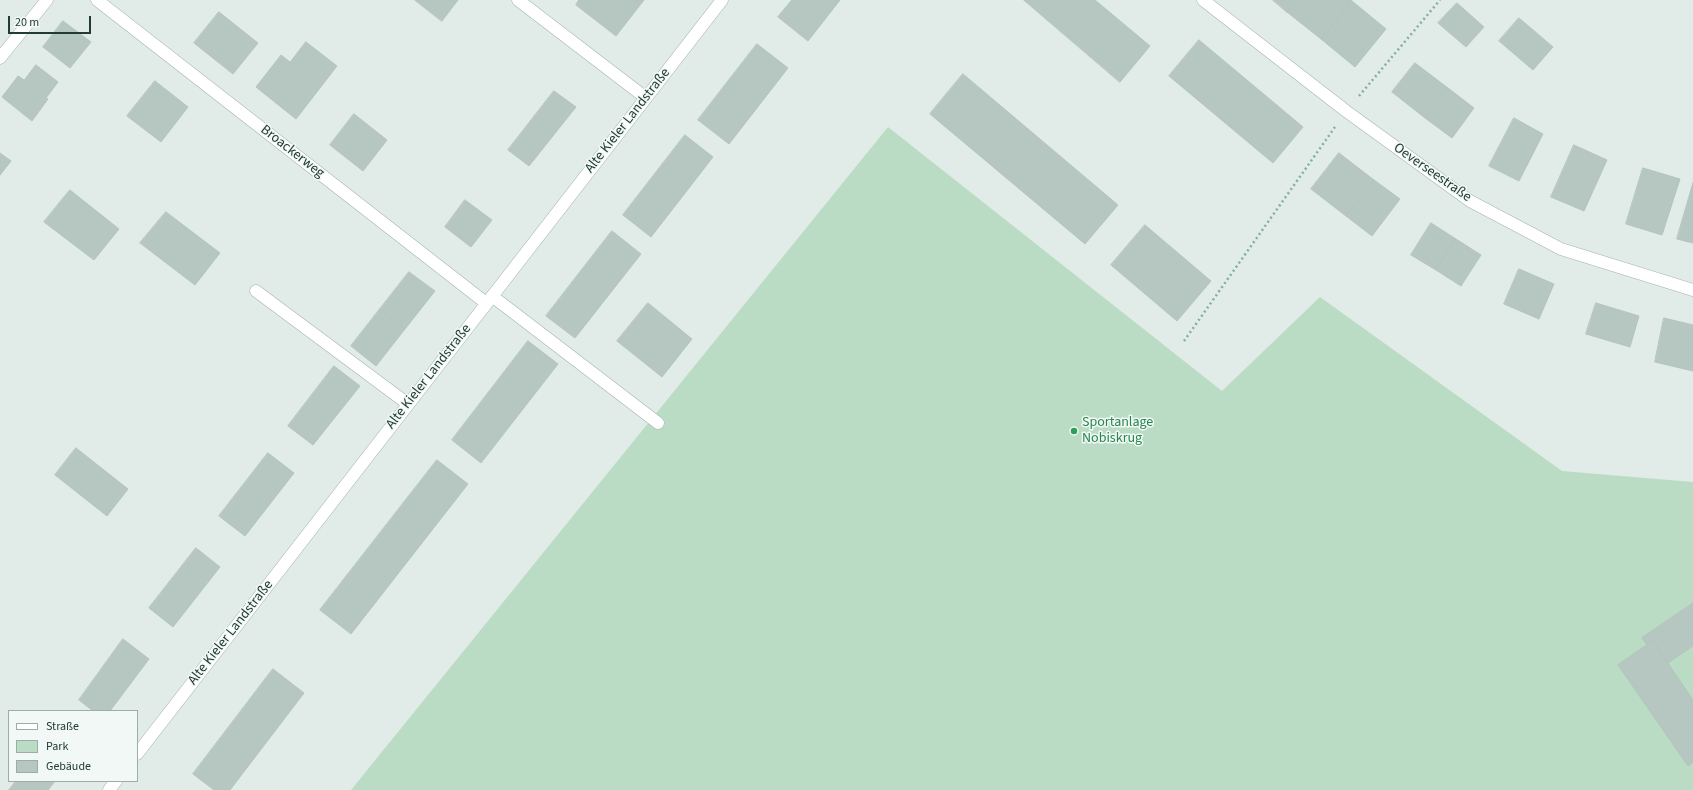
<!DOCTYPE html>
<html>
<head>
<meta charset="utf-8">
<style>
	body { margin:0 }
	#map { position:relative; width:1693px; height:790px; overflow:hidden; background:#e1ebe7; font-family:"Source Sans 3",sans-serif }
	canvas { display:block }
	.legend { position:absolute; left:8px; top:710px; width:130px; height:72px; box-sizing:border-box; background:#f1f8f5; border:1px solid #9eaca8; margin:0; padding:5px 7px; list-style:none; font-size:12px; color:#223b35 }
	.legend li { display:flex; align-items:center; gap:8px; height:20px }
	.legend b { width:20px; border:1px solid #9eaca8 }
	.scale { position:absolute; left:8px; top:16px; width:83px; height:18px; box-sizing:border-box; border:2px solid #223b35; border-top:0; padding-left:5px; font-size:12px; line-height:14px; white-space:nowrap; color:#223b35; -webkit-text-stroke:3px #f1f8f5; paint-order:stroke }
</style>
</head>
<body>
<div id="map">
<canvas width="1693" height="790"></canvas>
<ul class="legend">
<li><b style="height:5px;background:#fff"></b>Straße</li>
<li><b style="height:11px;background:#bbdcc4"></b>Park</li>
<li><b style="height:11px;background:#b6c6c0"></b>Gebäude</li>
</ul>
<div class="scale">20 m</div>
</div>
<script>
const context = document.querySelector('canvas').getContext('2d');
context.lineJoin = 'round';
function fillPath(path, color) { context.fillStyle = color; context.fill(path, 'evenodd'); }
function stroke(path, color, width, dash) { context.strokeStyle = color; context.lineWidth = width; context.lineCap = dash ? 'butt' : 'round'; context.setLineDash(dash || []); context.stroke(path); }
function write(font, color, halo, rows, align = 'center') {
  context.font = font + ' "Source Sans 3",sans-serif'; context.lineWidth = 3; context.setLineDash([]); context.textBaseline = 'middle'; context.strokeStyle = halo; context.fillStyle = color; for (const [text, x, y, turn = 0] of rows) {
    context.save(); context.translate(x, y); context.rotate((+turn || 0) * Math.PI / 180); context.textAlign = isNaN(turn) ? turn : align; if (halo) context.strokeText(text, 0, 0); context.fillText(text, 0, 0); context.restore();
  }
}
fillPath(new Path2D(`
	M888 127 1222 391 1320 297 1562 471 1693 482V790H351Z`), '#bbdcc4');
const building = new Path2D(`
	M415 0H458L442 21Z
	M579 0H644L616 36 576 5Z
	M792 0H840L808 41 778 17Z
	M1024 0H1095L1150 46 1120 82Z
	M1273 0H1297L1287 12Z
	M1297 0H1350L1352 1 1321 39 1287 12Z
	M1352 1 1386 29 1355 67 1321 39Z
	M1457 3 1484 27 1466 47 1438 23Z
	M219 12 258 43 233 74 194 43Z
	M1519 18 1553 47 1533 70 1499 41Z
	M63 21 91 42 70 68 43 47Z
	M1199 40 1303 127 1273 163 1169 76Z
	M306 42 337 66 296 119 256 87 281 55 290 62Z
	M757 44 788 68 729 144 698 120Z
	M1415 63 1448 88 1425 118 1392 92Z
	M36 65 58 82 46 98 48 99 32 121 2 97 18 76 24 80Z
	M963 74 1118 205 1085 244 930 114Z
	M155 81 188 107 161 142 127 116Z
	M1448 88 1474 108 1452 138 1425 118Z
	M554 91 576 107 529 166 508 150Z
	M354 114 387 140 363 171 330 145Z
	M1514 118 1543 134 1519 181 1489 166Z
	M685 135 713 157 651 237 623 215Z
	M1574 145 1607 160 1584 211 1551 197Z
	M0 153 11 161 0 175Z
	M1339 153 1374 180 1346 216 1311 189Z
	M1643 168 1680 179 1662 235 1626 224Z
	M1374 180 1400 199 1372 236 1346 216Z
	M1693 183V243L1677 239Z
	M70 190 119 229 94 260 44 222Z
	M465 200 492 220 471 247 445 227Z
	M166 212 220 253 195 285 140 243Z
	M1431 223 1456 239 1436 270 1411 255Z
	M1145 225 1211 281 1177 321 1111 265Z
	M612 231 641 254 575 338 546 316Z
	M1456 239 1481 255 1461 286 1436 270Z
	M1519 269 1554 284 1539 319 1504 304Z
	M409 272 435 291 405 329 380 309Z
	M648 303 692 339 662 377 617 341Z
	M1596 303 1639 316 1630 347 1586 334Z
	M380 309 405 329 376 366 351 346Z
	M1664 318 1693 325V371L1655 362Z
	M528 341 558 364 481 463 452 440Z
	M334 366 360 386 313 445 288 426Z
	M76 448 128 489 107 516 55 475Z
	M268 453 294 473 245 536 219 516Z
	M437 460 468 484 351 634 320 610Z
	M196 548 220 567 173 627 149 608Z
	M1693 603V646L1668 663 1653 641 1647 645 1642 638Z
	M123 639 149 659 110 711H93L79 700Z
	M1653 641 1693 700V762L1688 766 1618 665Z
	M273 669 304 693 230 790H214L193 774Z
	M16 781H55L48 790H9Z`);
fillPath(building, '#b6c6c0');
stroke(building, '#b4c4be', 1);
const minor = new Path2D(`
	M97 0 486 303
	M518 0 646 98
	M1203 0 1346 111 1470 201 1561 249 1693 290
	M0 58 47 0
	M256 291 408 404
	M492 296 658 423
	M137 754 722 0
	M109 790 116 781`);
stroke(minor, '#a4b3ae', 13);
stroke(new Path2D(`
	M1359 96 1440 0
	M1184 341 1335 127`), '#83aea1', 2.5, [2, 3]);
stroke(minor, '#fff', 12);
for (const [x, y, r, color] of [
	[1074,431,4,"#2e9e5b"]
]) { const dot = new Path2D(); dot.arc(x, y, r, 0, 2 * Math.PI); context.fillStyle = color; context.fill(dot); stroke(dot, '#f1f8f5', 1.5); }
write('14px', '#223b35', '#f1f8f5', [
	["Alte Kieler Landstraße",628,121,-52],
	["Broackerweg",292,152,38],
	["Oeverseestraße",1432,173,35],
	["Alte Kieler Landstraße",429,377,-52],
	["Alte Kieler Landstraße",231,633,-52]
]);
write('14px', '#27864d', '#f1f8f5', [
	["Sportanlage",1082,423],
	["Nobiskrug",1082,439]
], 'left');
</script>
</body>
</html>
